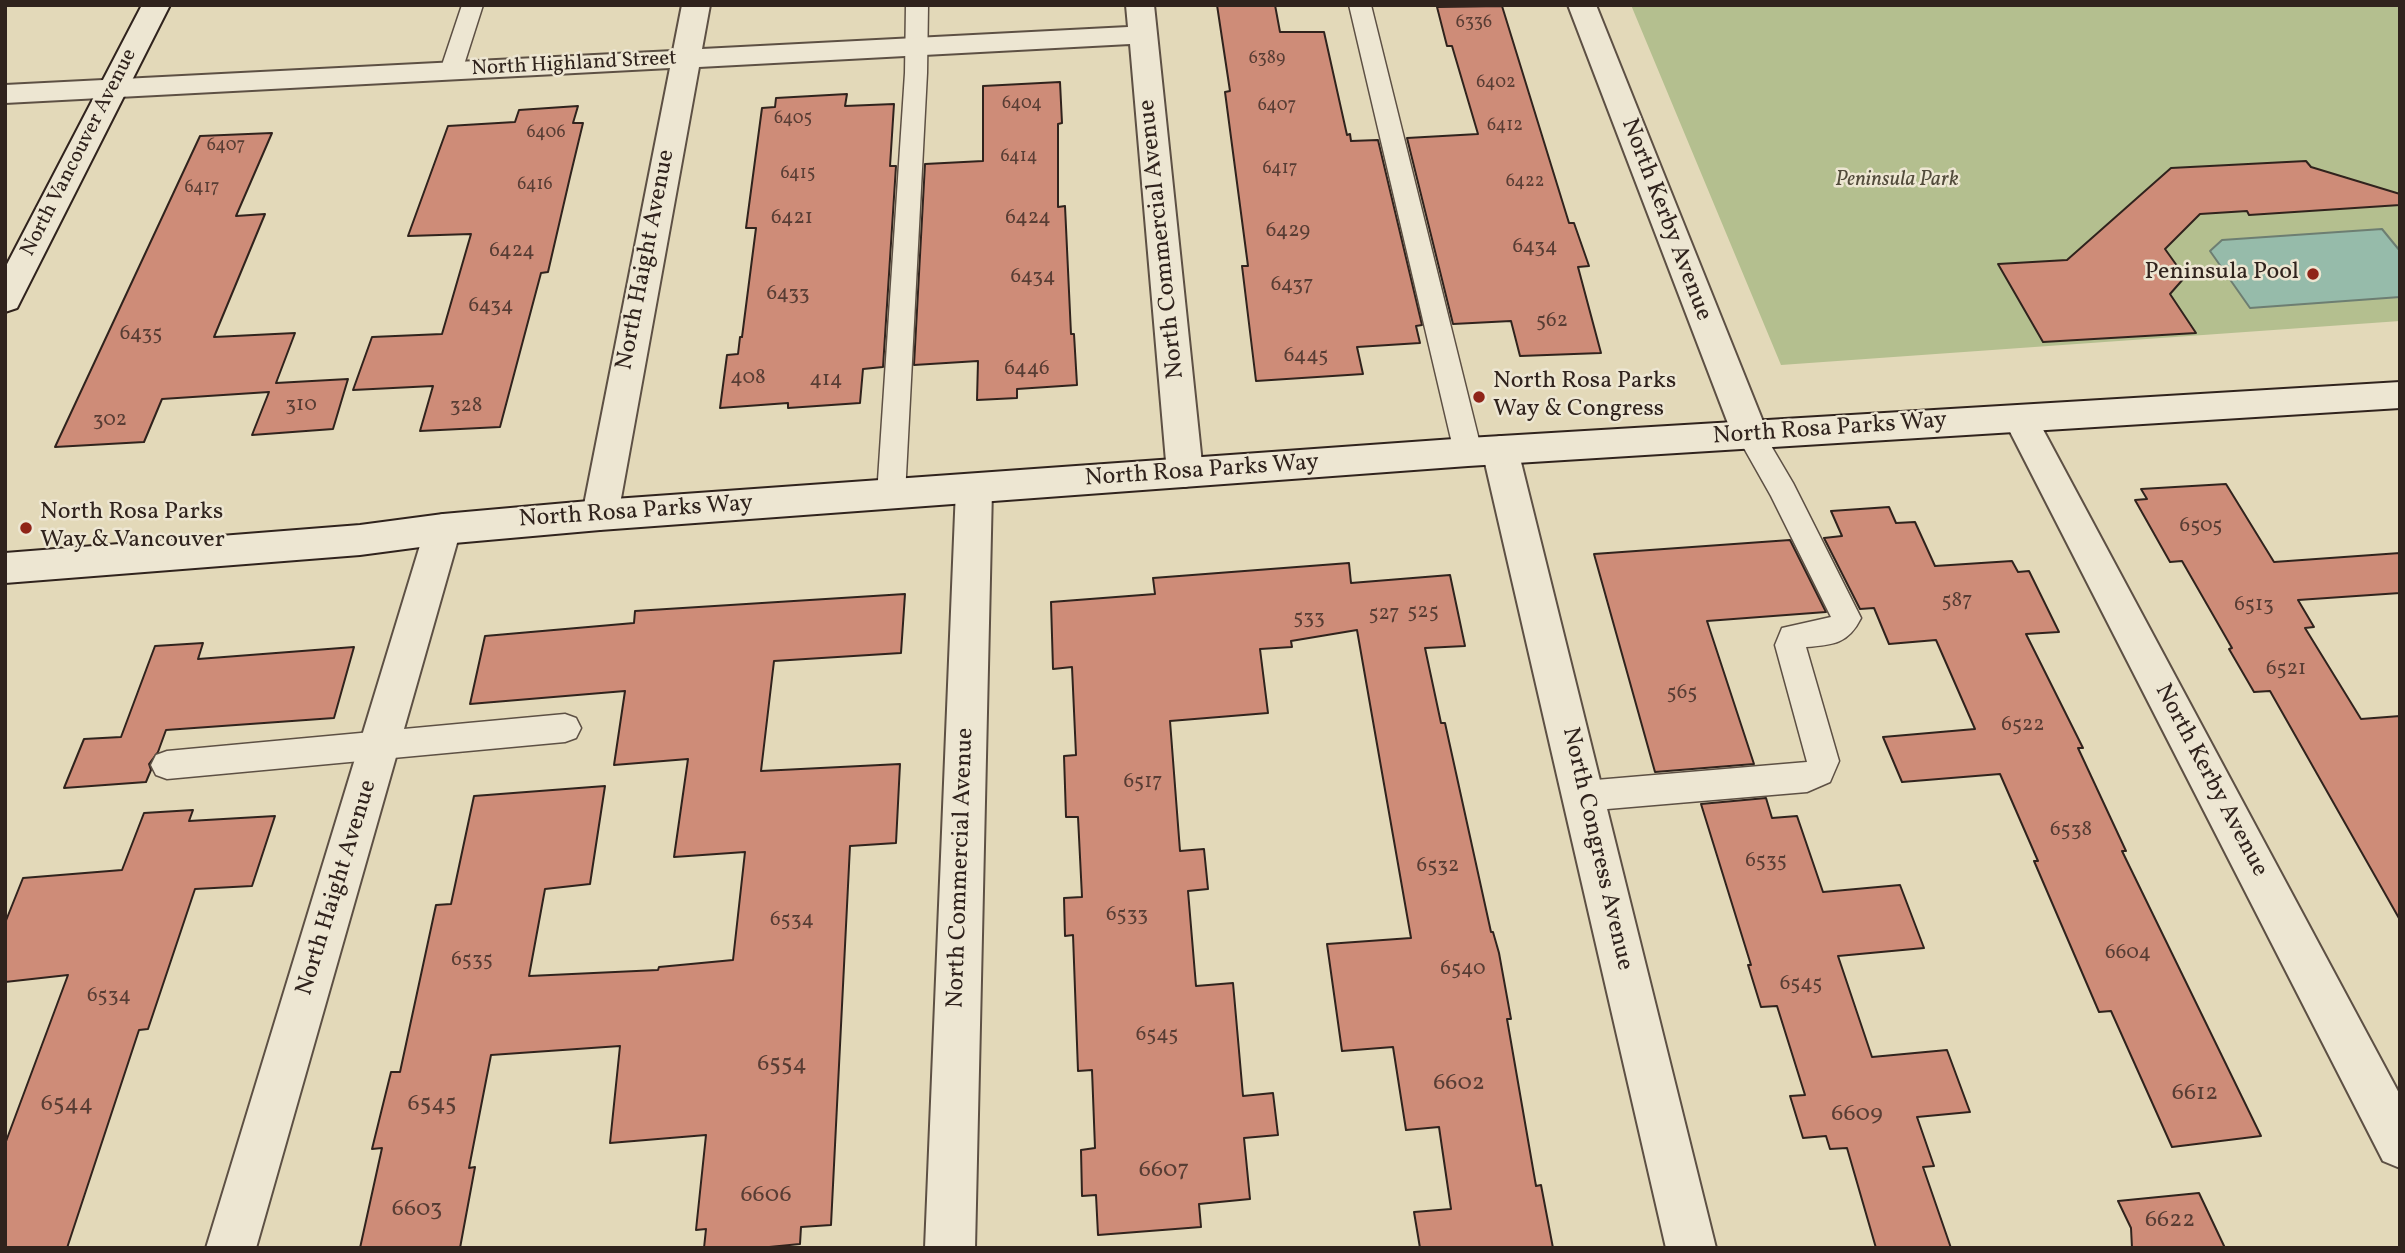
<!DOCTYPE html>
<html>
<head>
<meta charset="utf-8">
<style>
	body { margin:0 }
	#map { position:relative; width:2405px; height:1253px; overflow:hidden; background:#e3d9b9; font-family:Vollkorn,serif }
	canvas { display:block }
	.frame { position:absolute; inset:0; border:7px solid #30231d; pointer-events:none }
</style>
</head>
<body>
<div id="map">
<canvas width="2405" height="1253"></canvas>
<div class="frame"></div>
</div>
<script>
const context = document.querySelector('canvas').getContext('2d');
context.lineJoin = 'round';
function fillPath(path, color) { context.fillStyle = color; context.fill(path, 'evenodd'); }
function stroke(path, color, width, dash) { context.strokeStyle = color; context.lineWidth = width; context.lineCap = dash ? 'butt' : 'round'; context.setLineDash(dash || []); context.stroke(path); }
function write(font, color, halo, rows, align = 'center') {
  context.font = font + ' Vollkorn,serif'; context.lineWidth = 5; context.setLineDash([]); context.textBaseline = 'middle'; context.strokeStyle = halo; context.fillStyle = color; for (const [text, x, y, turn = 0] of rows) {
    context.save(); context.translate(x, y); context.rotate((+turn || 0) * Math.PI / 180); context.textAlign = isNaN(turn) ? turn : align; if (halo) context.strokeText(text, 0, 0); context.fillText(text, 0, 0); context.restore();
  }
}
fillPath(new Path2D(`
	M1631 5H2400V321L1781 365Z`), '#b4bf8f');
const water = new Path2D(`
	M2382 229 2400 251V297L2250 308 2210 251 2222 240Z`);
fillPath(water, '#96bbaa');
stroke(water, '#6d7e72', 2);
const building = new Path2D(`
	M1217 5H1275L1280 32H1324L1347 135 1350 134 1351 141 1378 140 1422 325 1416 326 1420 343 1357 347 1363 374 1256 381 1242 266H1248L1225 92 1230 91Z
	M1502 6 1569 223H1574L1589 266 1578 267 1601 353 1520 356 1511 321 1453 324 1407 138 1478 134 1452 46H1447L1437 7Z
	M1060 82 1062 123 1058 124V207L1065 206 1071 334H1074L1077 385 1017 389V398L977 400 978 361 914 365 925 164 983 161V86Z
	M847 94 845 106 894 104 890 166H896L883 367 863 369 860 403 788 408V403L720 408 727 355 738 354 740 337H742L756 228H746L762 108 775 107 776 98Z
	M578 106 573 123H583L570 177 548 272 541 273 500 427 420 431 433 386 353 390 372 337 442 334 471 234 408 236 448 126 515 122 519 110Z
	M272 133 236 216 265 214 214 337 295 333 276 383 348 379 333 429 252 435 269 392 162 399 144 442 55 447 200 136Z
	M2306 161 2311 167 2400 194V205L2249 215 2247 211 2200 214 2165 249 2185 277 2170 294 2196 333 2043 342 1998 264 2067 260 2171 168Z
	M2226 484 2274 562 2400 553V593L2298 600 2314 627 2305 628 2361 719 2400 716V920L2270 691 2254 692 2229 649 2232 648 2182 561 2170 562 2135 500 2147 499 2141 489Z
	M1889 507 1896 523 1915 522 1935 566 2012 561 2018 572 2029 571 2059 632 2026 634 2083 748H2078L2126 851H2122L2261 1136 2172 1147 2111 1011 2099 1012 2034 861H2038L2000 774 1902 782 1883 737 1975 729 1936 640 1889 644 1874 608 1860 609 1824 538 1842 536 1831 511Z
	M1790 540 1826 612 1707 621 1754 764 1655 772 1594 554Z
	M1349 563 1351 583 1450 575 1465 646 1425 648 1441 723H1445L1491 932H1493L1499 953 1511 1019H1507L1536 1186 1541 1185 1553 1248H1420L1414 1212 1451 1209 1439 1127 1406 1130 1393 1047 1342 1051 1327 944 1411 938 1357 630 1291 641 1292 647 1260 649 1268 713 1170 721 1180 851 1204 849 1208 889 1188 891 1196 986 1233 983 1243 1096 1273 1093 1278 1135 1244 1138 1250 1199 1199 1204 1201 1227 1098 1235 1096 1195 1082 1196 1081 1150 1095 1148 1092 1070 1078 1071 1073 935 1065 936 1064 898 1082 897 1078 817H1066L1064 756 1076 755 1072 667 1053 669 1051 602 1155 594 1153 578Z
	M905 594 901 653 774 661 761 771 900 764 896 843 850 846 831 1225 801 1227 800 1244 759 1248H704L706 1229 696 1230 706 1135 610 1143 620 1046 491 1055 469 1168 475 1167 460 1248H360L382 1148 372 1149 391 1072H400L436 905 451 904 474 796 605 786 590 884 545 889 529 976 658 970 659 967 733 960 745 852 674 857 688 759 614 765 625 691 470 704 485 636 634 623 635 611Z
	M203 643 198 659 354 647 334 718 166 730 158 752 149 764 151 770 146 782 64 788 84 739 121 737 155 646Z
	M1766 798 1772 818 1797 816 1823 892 1900 885 1924 948 1838 956 1872 1057 1947 1050 1970 1112 1917 1117 1934 1166 1923 1167 1951 1248H1876L1847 1148 1830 1149 1826 1136 1803 1138 1790 1096 1805 1095 1777 1006 1761 1007 1748 965H1751L1701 804Z
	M193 810 189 821 275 816 252 886 195 889 148 1029 139 1030 67 1248H5V1144L68 975 5 982V923L23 878 122 870 144 813Z
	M2199 1193 2225 1248H2132L2131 1228 2118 1201Z`);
fillPath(building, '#ce8c78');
stroke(building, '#30231d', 2);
const lane = new Path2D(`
	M462 5H483L462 71 459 76H443L440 71Z
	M906 5H928L927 73 905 495 901 503 891 506 881 503 877 495 905 73Z
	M1349 5H1371L1482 452 1478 460 1468 463 1458 460 1454 452Z
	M1750 424 1760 427 1793 483 1861 618C1848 644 1833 645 1806 647L1839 761 1830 782 1807 792 1584 811 1573 806 1568 796 1573 786 1584 781 1807 762 1775 645 1782 628 1831 617 1771 496 1736 434 1740 427Z
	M565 714 576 718 581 728 576 738 565 742 167 779 156 775 151 765 156 755 167 751Z`);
const street = new Path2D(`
	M682 5H710L702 49 1128 27 1126 5H1154L1203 473 1198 483 1185 487 1172 483 1167 473 1130 44 699 67 618 515 613 525 600 530 587 525 582 515 670 68 5 103V85L673 51Z
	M1568 5H1596L1768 434 1762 444 1750 448 1738 444 1732 434Z
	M2020 405 2032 409 2400 1095V1168L2383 1161 2003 418 2008 409Z
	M1500 436 1512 440 1518 450 1716 1248H1666L1482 450 1488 440Z
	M974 475 987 479 992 489 975 1248H925L956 489 961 479Z
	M443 514 456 518 461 529 256 1248H206L425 529 430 518Z`);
const secondary = new Path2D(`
	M142 5H170L21 300 17 308 5 312V268Z
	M2400 382V408L1468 466 600 530 443 544 360 555 5 583V553L360 525 443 514 600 500 1468 438Z`);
stroke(lane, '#5d5044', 3);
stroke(street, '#5d5044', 4);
stroke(secondary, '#30231d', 4);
fillPath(lane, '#ede6d2');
fillPath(street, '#ede6d2');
fillPath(secondary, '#ede6d2');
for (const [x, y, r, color] of [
	[2313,274,7,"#8f2418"],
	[1479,397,7,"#8f2418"],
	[26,528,7,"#8f2418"]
]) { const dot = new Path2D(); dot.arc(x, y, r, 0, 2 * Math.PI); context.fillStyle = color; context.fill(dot); stroke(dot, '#ede6d2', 2.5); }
write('18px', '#583d34', null, [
	["6336",1474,24],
	["6389",1267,60],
	["6402",1496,84],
	["6404",1022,105],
	["6407",1277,107],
	["6405",793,120],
	["6412",1505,127],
	["6406",546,134],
	["6407",226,147],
	["6414",1019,158],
	["6417",1280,170],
	["6415",798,175],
	["6422",1525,183],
	["6416",535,186],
	["6417",202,189]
]);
write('21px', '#30231d', '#ede6d2', [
	["North Highland Street",574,65,-3],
	["North Vancouver Avenue",80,153,-63]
]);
write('italic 21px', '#514a3a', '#ede6d2', [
	["Peninsula Park",1897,181]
]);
write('21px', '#583d34', null, [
	["6421",792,219],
	["6424",1028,219],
	["6429",1288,232],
	["6434",1535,248],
	["6424",512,252],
	["6434",1033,278],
	["6437",1292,286],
	["6433",788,295],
	["6434",491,307],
	["562",1552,322],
	["6435",141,335],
	["6445",1306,357],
	["6446",1027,370],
	["408",748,379],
	["414",826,381],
	["310",301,406],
	["328",466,407],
	["302",110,421],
	["6505",2201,527],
	["587",1957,602],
	["6513",2254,606],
	["525",1423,613],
	["527",1384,615],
	["533",1309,619],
	["6521",2286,670],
	["565",1682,694],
	["6522",2023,726],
	["6517",1143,783],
	["6538",2071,831],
	["6535",1766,862],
	["6532",1438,867],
	["6533",1127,916],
	["6534",792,921],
	["6604",2128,954],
	["6535",472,961],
	["6540",1463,970],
	["6545",1801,985],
	["6534",109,997],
	["6545",1157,1036]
]);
write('24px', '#30231d', '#ede6d2', [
	["North Kerby Avenue",1665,220,69],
	["North Commercial Avenue",1163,239,-96],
	["North Haight Avenue",647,260,-79],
	["North Rosa Parks Way",1830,430,-4],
	["North Rosa Parks Way",1202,472,-4],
	["North Rosa Parks Way",636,513,-4],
	["North Kerby Avenue",2210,781,62],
	["North Congress Avenue",1596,849,77],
	["North Commercial Avenue",962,868,-88],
	["North Haight Avenue",338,888,-73]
]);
write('24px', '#30231d', '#ede6d2', [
	["Peninsula Pool",2299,274,"right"],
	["North Rosa Parks",1493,383],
	["Way & Congress",1493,411],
	["North Rosa Parks",40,514],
	["Way & Vancouver",40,542]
], 'left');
write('24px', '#583d34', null, [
	["6554",782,1066],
	["6602",1459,1085],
	["6612",2195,1095],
	["6544",67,1106],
	["6545",432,1106],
	["6609",1857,1116],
	["6607",1164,1172],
	["6606",766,1197],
	["6603",417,1211],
	["6622",2170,1222]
]);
</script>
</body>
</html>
